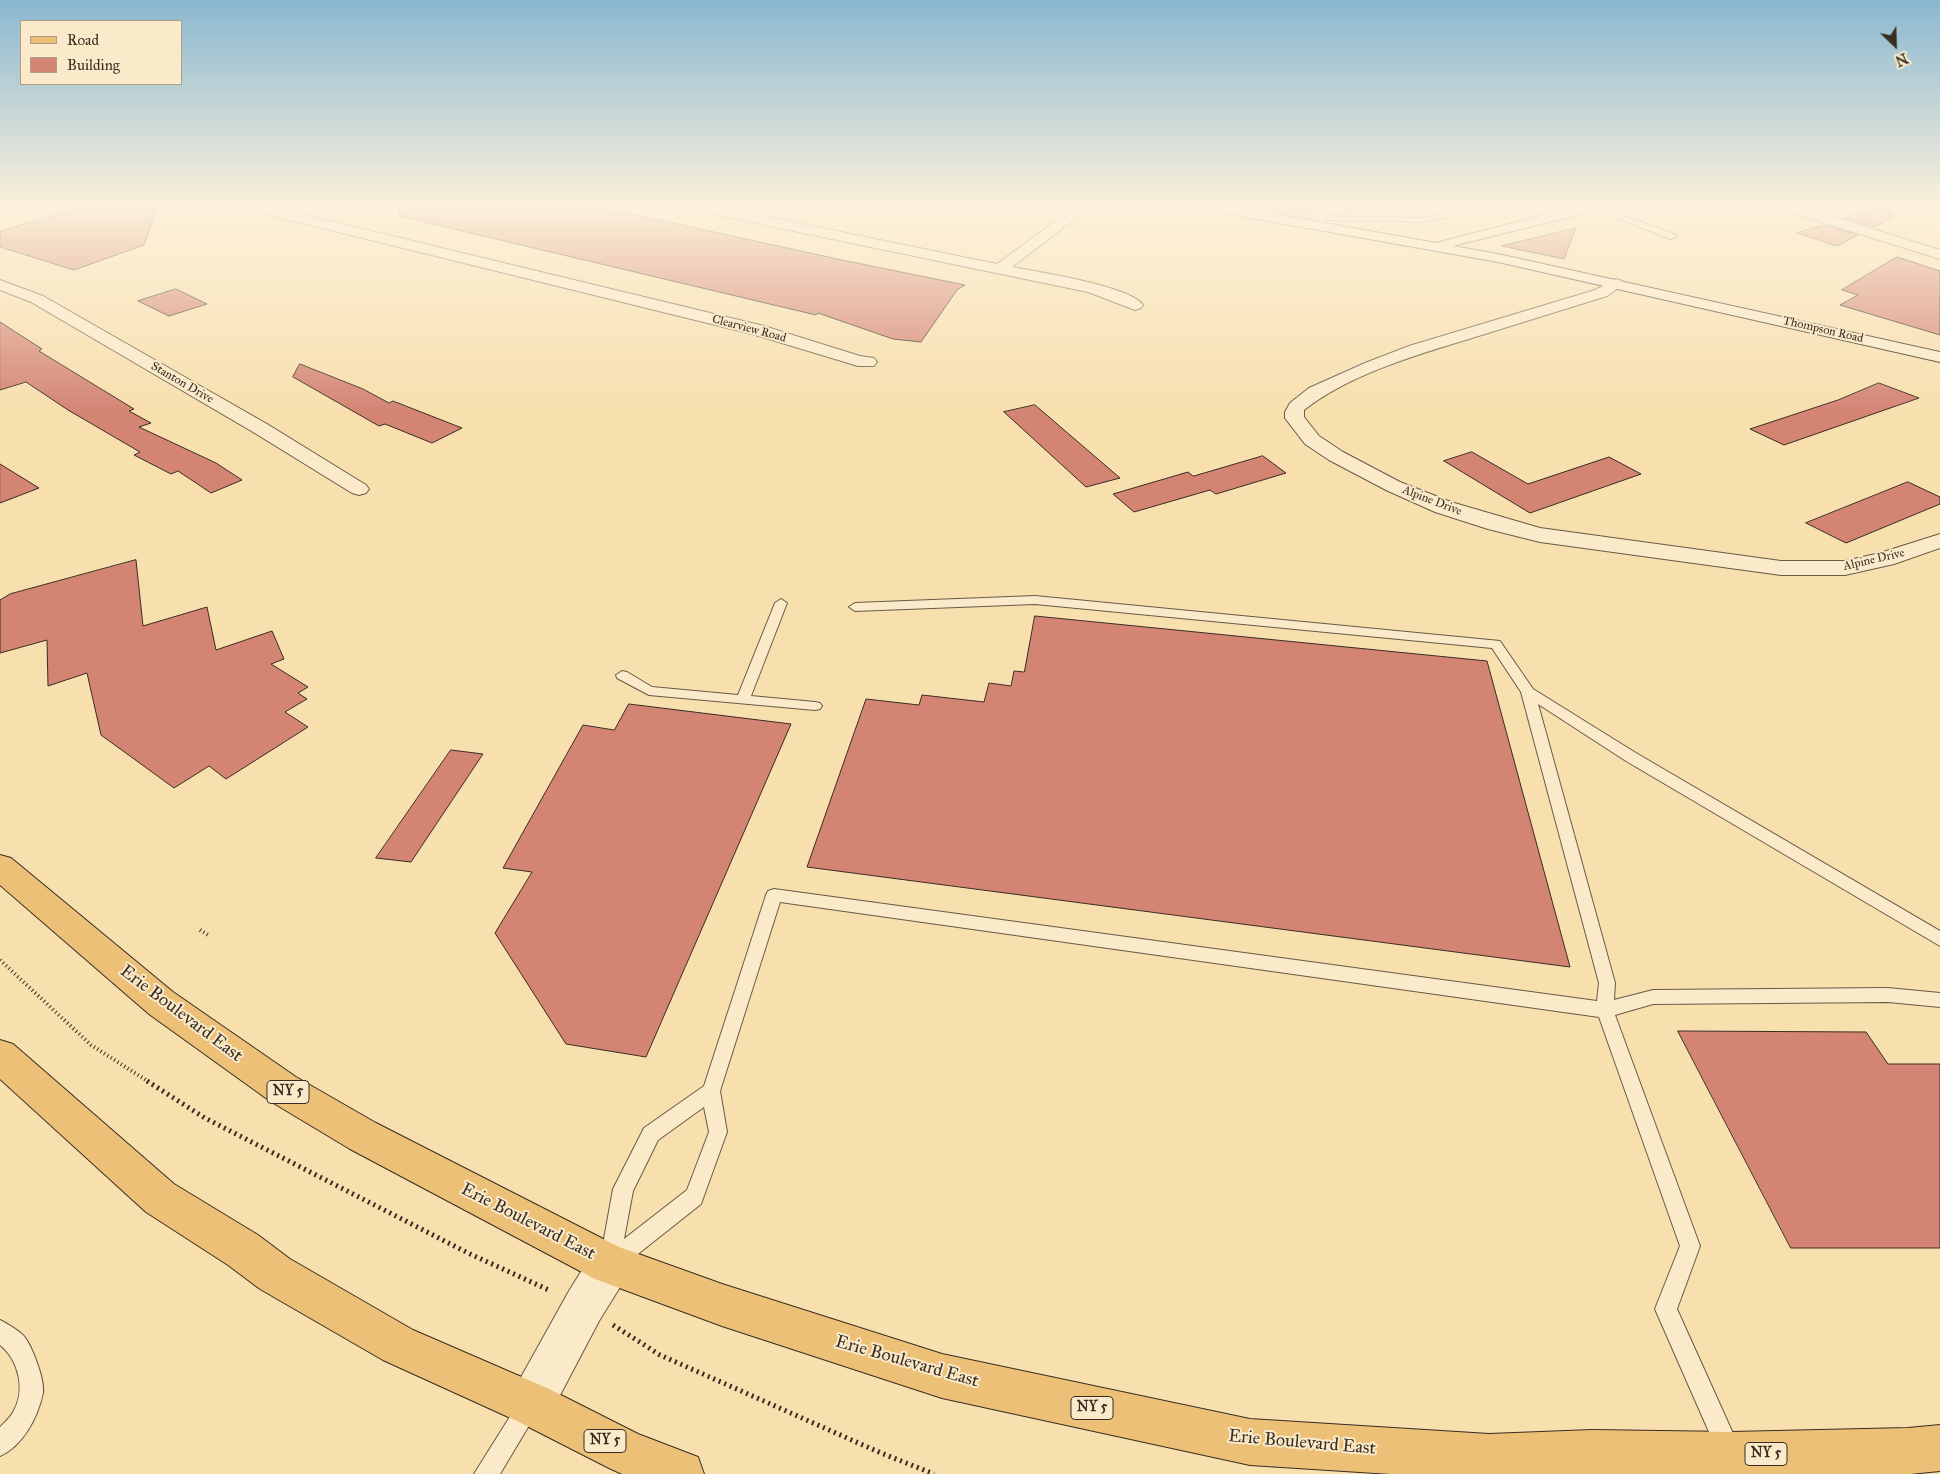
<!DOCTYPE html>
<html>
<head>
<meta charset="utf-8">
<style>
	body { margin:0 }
	#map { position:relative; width:1940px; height:1474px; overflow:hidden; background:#f8dfae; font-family:"IM FELL Great Primer",serif }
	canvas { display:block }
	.legend { position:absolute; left:20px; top:20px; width:162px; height:65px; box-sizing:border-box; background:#faeaca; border:1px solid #ac9e87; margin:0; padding:6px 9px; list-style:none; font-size:15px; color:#382d23 }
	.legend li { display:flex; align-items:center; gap:10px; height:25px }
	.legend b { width:25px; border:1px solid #ac9e87 }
	.north { position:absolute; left:1870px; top:20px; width:50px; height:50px; -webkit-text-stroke:4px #faeaca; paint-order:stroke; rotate:156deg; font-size:14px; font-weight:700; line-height:20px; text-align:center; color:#382d23 }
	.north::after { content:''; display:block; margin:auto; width:18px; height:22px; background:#382d23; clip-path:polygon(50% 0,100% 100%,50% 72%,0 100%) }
</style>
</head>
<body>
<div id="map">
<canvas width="1940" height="1474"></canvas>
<ul class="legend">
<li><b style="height:6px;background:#ecc077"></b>Road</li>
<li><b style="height:14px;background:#d48473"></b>Building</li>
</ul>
<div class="north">N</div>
</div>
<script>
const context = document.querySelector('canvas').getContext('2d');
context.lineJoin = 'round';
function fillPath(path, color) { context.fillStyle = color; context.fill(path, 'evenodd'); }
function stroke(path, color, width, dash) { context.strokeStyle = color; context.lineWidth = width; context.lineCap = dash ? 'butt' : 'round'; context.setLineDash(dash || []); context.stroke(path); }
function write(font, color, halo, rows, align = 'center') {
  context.font = font + ' "IM FELL Great Primer",serif'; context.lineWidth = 4; context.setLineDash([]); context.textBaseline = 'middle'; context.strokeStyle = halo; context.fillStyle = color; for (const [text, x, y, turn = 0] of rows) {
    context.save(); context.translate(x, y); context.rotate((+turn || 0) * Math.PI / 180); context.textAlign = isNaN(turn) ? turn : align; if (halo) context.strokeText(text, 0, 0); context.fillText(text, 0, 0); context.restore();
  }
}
fillPath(new Path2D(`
	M1229 206H1347L1318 213 1311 220Z`), '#c2c187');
const building = new Path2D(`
	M82 206H139L157 210 144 245 74 270 0 247V232Z
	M400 206H595L842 260 965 285 957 290 921 342 893 339 818 313 816 315 399 216Z
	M1886 206H1890L1894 217 1874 227 1845 218Z
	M1824 225 1858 235 1837 246 1797 233Z
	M1576 228 1564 259 1502 246Z
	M1897 257 1940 271V335L1840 305 1858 295 1842 290Z
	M176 289 207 304 169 316 138 301Z
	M0 322 42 349 39 351 134 409 129 411 151 423 139 427 216 463 242 480 211 493 178 471 171 474 134 455 140 452 68 410 26 382 0 390Z
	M300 364 363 389 389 403 393 401 462 428 432 443 385 424 379 426 293 377Z
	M1879 383 1919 398 1784 445 1750 429 1838 400Z
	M1035 405 1120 478 1086 487 1004 412Z
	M1472 452 1528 484 1609 457 1641 474 1530 513 1444 461Z
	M1263 456 1286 473 1216 494 1210 490 1134 512 1113 494 1188 472 1193 476Z
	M0 464 39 488 0 503Z
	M1908 482 1940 497V504L1846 543 1806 523Z
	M136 560 143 626 207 607 216 650 272 631 284 659 271 664 308 687 298 693 307 699 285 712 308 727 226 779 209 766 174 788 101 735 87 673 48 686 47 640 0 653V600L10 594Z
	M1035 616 1487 661 1570 967 807 867 866 699 919 705 922 695 984 702 989 683 1011 686 1014 671 1024 672Z
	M629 704 791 724 646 1057 566 1044 495 933 532 872 503 868 583 725 614 730Z
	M451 750 483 754 411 862 376 858Z
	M1678 1031 1866 1032 1888 1064H1940V1248H1791Z`);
fillPath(building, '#d48473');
stroke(building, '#382d23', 1);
const lane = new Path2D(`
	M1359 206H1371L1337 216 1334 214Z
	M1598 206 1676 235 1677 237 1670 239 1590 207Z
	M1447 214 1450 216 1449 217 1424 222 1328 220 1325 218 1328 216 1424 218Z
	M1035 596 1500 641 1533 689 1636 753 1940 931V946L1626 761 1538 704 1615 983 1614 1000 1653 990 1888 988 1940 993V1007L1888 1002 1653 1004 1615 1015 1700 1246 1677 1309 1740 1449 1736 1457 1728 1461 1720 1457 1655 1309 1680 1246 1599 1017 780 902 720 1091 727 1132 701 1204 619 1269 612 1272 603 1268 600 1261 613 1189 644 1128 704 1086 766 895 768 891 774 889 1597 1001 1599 983 1521 692 1492 648 1035 604 855 611 849 607 855 603ZM704 1107 709 1132 687 1190 624 1239 633 1191 658 1140Z
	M781 599 787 603 751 696 815 702 820 703 822 706 820 709 815 710 649 695 617 678 616 675 622 671 627 672 652 687 738 695 775 603Z
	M0 1320C8 1324 16 1329 23 1335 32 1345 45 1380 43 1393 38 1417 23 1446 0 1456V1427C4 1423 10 1418 13 1412 26 1391 19 1360 0 1345Z
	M529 1396 537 1399 540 1407 500 1474H474L521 1399Z`);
const street = new Path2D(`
	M243 206H268L764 326 860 356 874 358 877 362 874 366H858L752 334 245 209Z
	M685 206H714L997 264 1076 206H1092L1012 267C1038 272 1130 286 1143 305L1141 308 1135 310 1088 292 692 210Z
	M1778 206H1800L1940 250V259L1780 209Z
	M1616 279 1622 281 1624 284 1607 296C1562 310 1517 324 1472 338 1416 355 1350 374 1304 410V417L1319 436 1343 452 1400 482 1451 502 1540 528 1781 561H1845L1880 553 1940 534V548L1894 564 1845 575H1781L1540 542 1488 529 1435 512 1386 490 1329 460 1305 444 1285 418V412L1290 403 1309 388 1365 363 1409 346 1595 290Z
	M0 280 43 296 267 424 366 485 369 489 366 493 359 495 352 493 253 432 31 302 0 290Z
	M610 1243 625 1249 631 1264 625 1279 599 1321 547 1420 531 1427 515 1420 508 1404 515 1388 569 1291 595 1249Z`);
const secondary = new Path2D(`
	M1199 206H1231L1436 243 1578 206H1603L1601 209 1453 246 1498 254 1940 352V362L1498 262 1206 210Z`);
const primary = new Path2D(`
	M0 855 11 858 173 992 296 1077 376 1123 619 1247 722 1284 942 1354 1250 1419 1489 1434 1592 1430 1731 1432 1908 1428 1940 1425V1471L1910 1474H1391L1250 1465 942 1398 722 1326 595 1279 350 1149 270 1101 149 1014 0 885Z
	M0 1040 13 1044 174 1184 258 1235 290 1259 413 1330 547 1388 638 1434 698 1457 704 1474H622L609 1468 515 1420 383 1360 260 1289 228 1265 146 1212 0 1079Z`);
stroke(lane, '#685a46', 2);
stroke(street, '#685a46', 2);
stroke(secondary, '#382d23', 2);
stroke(primary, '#382d23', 2);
stroke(new Path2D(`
	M200 930 208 935
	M0 960 91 1045 149 1082`), '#382d23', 4, [1, 3]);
stroke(new Path2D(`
	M147 1081 205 1118 468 1253 551 1291
	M613 1325 660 1355 881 1453 934 1474`), '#382d23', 5, [2, 4]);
fillPath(lane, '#faeaca');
fillPath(street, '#faeaca');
fillPath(secondary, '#faeaca');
fillPath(primary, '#ecc077');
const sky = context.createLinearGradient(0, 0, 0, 413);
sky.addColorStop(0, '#8ab7d0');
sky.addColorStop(0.5, '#fcf1db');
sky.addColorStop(1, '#fcf1db00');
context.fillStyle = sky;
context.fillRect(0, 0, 1940, 413);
write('12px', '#382d23', '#faeaca', [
	["Clearview Road",749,329,15],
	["Thompson Road",1823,330,13],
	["Stanton Drive",182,383,30],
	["Alpine Drive",1432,501,21],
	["Alpine Drive",1874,560,-13]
]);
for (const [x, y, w] of [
	[288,1092,42],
	[1092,1408,42],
	[605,1441,42],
	[1766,1454,42]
]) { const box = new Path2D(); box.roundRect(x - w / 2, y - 11.5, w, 23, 4); context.fillStyle = '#faeaca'; context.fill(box); stroke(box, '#382d23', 1); }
write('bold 14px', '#382d23', null, [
	["NY 5",288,1092],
	["NY 5",1092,1408],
	["NY 5",605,1441],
	["NY 5",1766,1454]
]);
write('18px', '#382d23', '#faeaca', [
	["Erie Boulevard East",181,1014,37],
	["Erie Boulevard East",528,1222,27],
	["Erie Boulevard East",907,1362,16],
	["Erie Boulevard East",1302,1443,5]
]);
</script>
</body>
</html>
